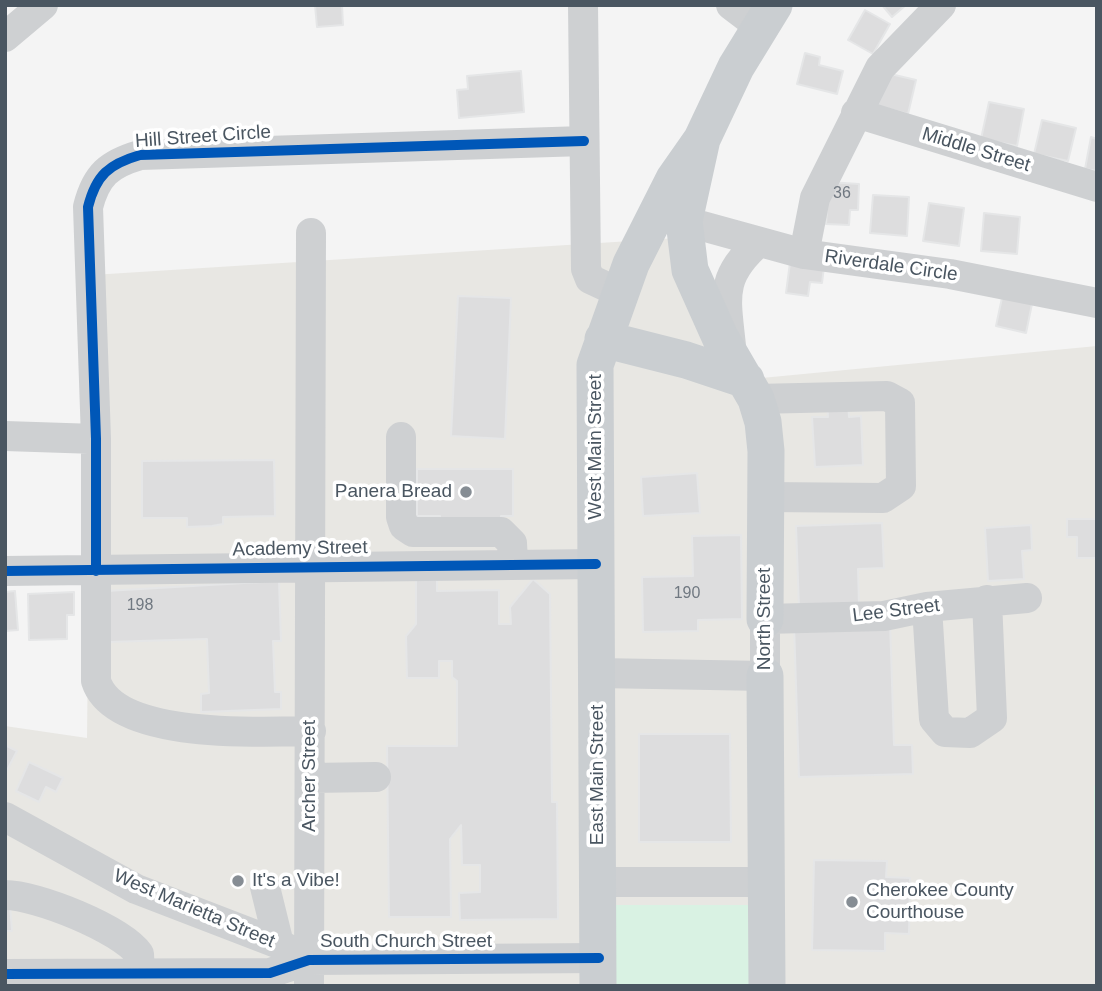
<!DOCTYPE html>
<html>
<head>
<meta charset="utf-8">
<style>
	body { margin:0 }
	#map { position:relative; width:1102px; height:991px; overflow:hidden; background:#f4f4f4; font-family:Arial,sans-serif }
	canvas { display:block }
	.frame { position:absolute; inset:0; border:7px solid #4a5661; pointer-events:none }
</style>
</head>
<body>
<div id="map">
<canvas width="1102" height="991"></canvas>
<div class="frame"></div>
</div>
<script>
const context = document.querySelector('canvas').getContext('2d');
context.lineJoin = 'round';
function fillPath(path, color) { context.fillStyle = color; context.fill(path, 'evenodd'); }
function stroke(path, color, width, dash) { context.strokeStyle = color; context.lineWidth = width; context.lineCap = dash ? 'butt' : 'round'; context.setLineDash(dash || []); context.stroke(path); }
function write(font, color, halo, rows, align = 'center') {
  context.font = font + ' Arial,sans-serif'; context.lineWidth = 7; context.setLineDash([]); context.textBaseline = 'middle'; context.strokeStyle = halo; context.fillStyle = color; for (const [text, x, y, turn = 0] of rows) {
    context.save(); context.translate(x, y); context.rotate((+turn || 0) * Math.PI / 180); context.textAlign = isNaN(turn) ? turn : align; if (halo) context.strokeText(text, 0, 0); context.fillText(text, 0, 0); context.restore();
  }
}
fillPath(new Path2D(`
	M678 238 751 379 1097 346 1095 986H5V726L87 738 92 275Z`), '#e8e7e3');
fillPath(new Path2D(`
	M1097 783V986H1095L1094 786Z
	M616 905H754V986H614Z`), '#d9f2e3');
const building = new Path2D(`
	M315 5H342L343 25 317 27Z
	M882 5H906L892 17Z
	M865 10 890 24 873 54 848 40Z
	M805 53 820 57 819 65 843 71 837 94 797 84Z
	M521 71 524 112 459 118 457 90 468 89 467 76Z
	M882 72 916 80 908 114 874 105Z
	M989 102 1024 109 1017 146 981 139Z
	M1042 120 1076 128 1068 161 1034 154Z
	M1091 137 1097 139V171L1085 169Z
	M829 182 859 184 858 210H850L849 225 826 224Z
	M873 195 909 197 907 236 870 233Z
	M929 203 964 208 959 246 923 241Z
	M984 213 1020 217 1017 254 981 251Z
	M791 255 825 259 822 283 810 282 808 296 786 293Z
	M1003 293 1033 299 1026 333 996 326Z
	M458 296 511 298 505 439 451 436Z
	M848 398 849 417 861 416 863 465 815 467 812 417H828L827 399Z
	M274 460 275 516 223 517V524L212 526 187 527V518H142V461Z
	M417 469H513V516H501V523H440V516H417Z
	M697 473 700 513 643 516 641 477Z
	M1067 519H1097V558H1077V537H1067Z
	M882 523 884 568 858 569 859 605 799 607 796 526Z
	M1031 525 1032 550 1022 551 1024 579 988 581 985 528Z
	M741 535 742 619 698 620V631L643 632 642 577 693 576 692 536Z
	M533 579 550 594 552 802H557L558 919 460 920 459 893 480 892V865H462L461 825 450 839 451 917H389L387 746H457V681L452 677V661H439V678H407L406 636 416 624V580H437V591L499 590V624H511L510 607Z
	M279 581 281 641H273L275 692H281V709L201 712V694L209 693 207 639 107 642 106 591Z
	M15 591 18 630 5 631V592Z
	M74 592V615H67V639L29 640 28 594Z
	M890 621 894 745H912L913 774 799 777 794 624Z
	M639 734H730L731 842H639Z
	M5 745 17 751 5 774Z
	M29 762 63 778 56 792 46 787 39 802 16 791Z
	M814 860 887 861 886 877 910 878 909 934 885 933V951L812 950Z
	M5 905H10L12 931H5Z`);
fillPath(building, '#ddddde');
stroke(building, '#e5e6e7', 2);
stroke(new Path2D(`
	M583 5 586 269 590 279 620 293
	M731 5 760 27
	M5 37 43 5
	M856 113 1097 187
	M684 221 804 254 950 274 1097 303
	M804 254 815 198 880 68 941 5
	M731 346C726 297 719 277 759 242
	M756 399 887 396 900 403 901 486 883 498 767 497
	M5 436 96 439
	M401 437V517L404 526 413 532H501L512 543 513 563
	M5 571 596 564
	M927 607 934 719 945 732 970 733 992 718 987 600
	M598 673 765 676V619L884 616 927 607 1027 598
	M311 731C261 732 115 740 96 681V439L88 207C96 175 109 164 140 155L584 141
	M310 778 376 777
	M5 817 136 889 279 944 309 960
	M597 882H767
	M265 887 279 944
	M5 895C37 895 121 929 139 954L140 974
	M5 974 270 973 309 960 599 958
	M309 986 311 233`), '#ced0d2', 30);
stroke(new Path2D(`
	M603 339 686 360 746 380
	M765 619 766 451 763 422 756 399 720 337 690 270 684 221 702 139 736 67 774 5
	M765 676 767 986
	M598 986 595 365 631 264 674 179 702 139`), '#caced1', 37);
stroke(new Path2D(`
	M5 571 596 564
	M96 571V439L88 207C96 175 109 164 140 155L584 141
	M5 974 270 973 309 960 599 958`), '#0057b8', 10);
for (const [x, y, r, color] of [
	[466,492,7,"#868d94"],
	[238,881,7,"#868d94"],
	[852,902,7,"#868d94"]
]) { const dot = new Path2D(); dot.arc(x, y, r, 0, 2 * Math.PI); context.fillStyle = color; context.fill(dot); stroke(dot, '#fff', 2.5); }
write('16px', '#707881', null, [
	["36",842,194],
	["190",687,594],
	["198",140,606]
]);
write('19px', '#4a5661', '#fff', [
	["Hill Street Circle",203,137,-4],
	["Middle Street",976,150,17],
	["Riverdale Circle",891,266,8],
	["West Main Street",596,447,-90],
	["Academy Street",300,549,-1],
	["Lee Street",896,611,-7],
	["North Street",765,619,-90],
	["East Main Street",598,775,-90],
	["Archer Street",310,776,-90],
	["West Marietta Street",194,909,23],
	["South Church Street",406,942]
]);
write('19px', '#4a5661', '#fff', [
	["Panera Bread",452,492,"right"],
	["It's a Vibe!",252,881],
	["Cherokee County",866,891],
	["Courthouse",866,913]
], 'left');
</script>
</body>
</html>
